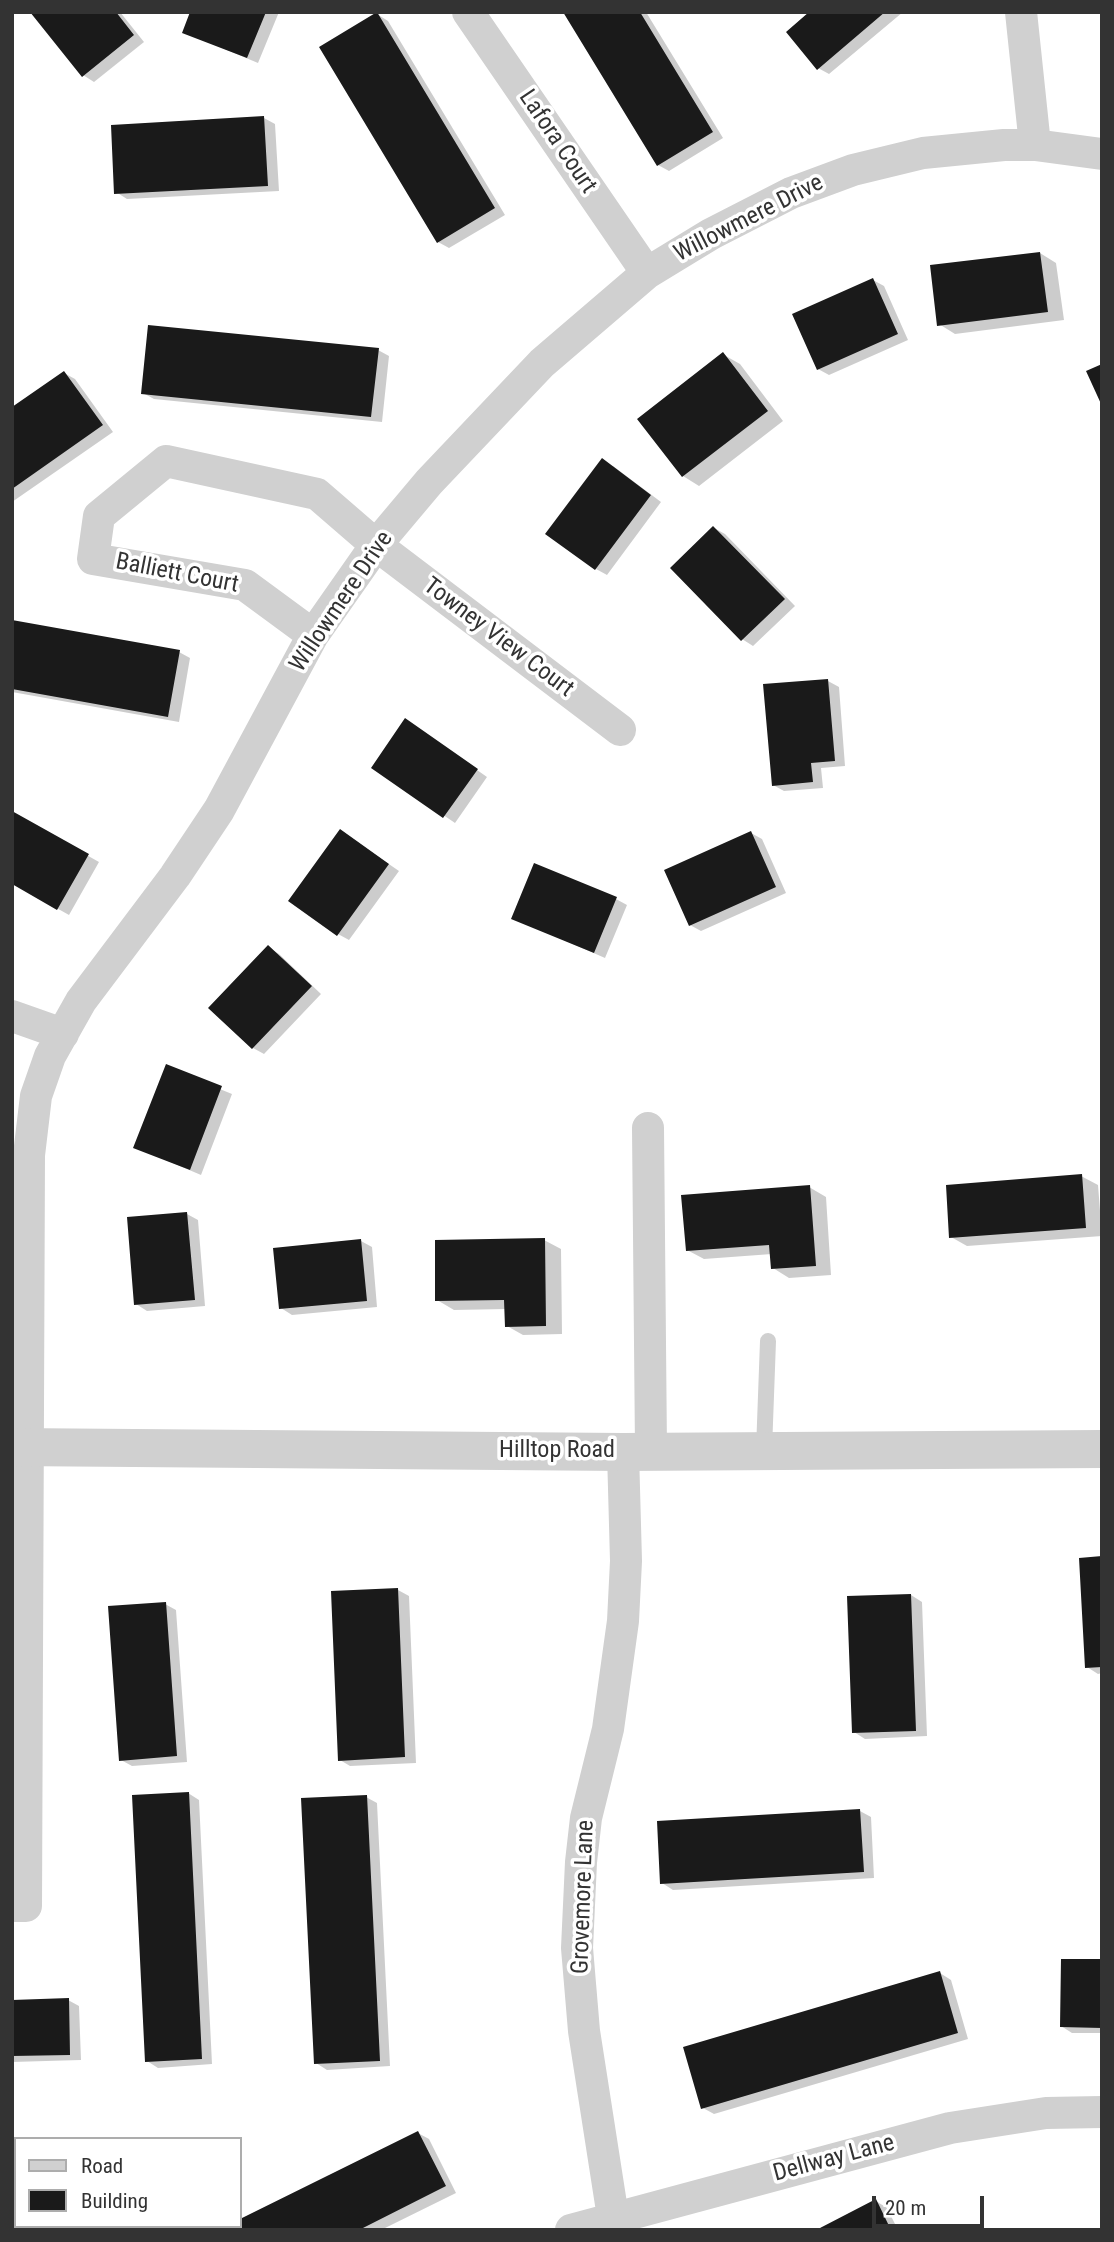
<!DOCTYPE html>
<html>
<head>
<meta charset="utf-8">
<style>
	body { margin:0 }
	#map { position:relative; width:1114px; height:2242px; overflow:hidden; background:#fff; font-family:"Roboto Condensed",sans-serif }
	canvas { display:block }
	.frame { position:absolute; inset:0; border:14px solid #333; pointer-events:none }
	.legend { position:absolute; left:14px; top:2137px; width:228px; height:91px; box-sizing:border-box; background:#fff; border:2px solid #adadad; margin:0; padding:9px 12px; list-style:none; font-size:21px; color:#333 }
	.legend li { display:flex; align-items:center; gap:14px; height:35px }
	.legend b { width:35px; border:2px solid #adadad }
	.scale { position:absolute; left:872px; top:2196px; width:112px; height:32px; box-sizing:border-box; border:4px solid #333; border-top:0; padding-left:9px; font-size:21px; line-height:24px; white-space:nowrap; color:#333; -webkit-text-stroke:5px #fff; paint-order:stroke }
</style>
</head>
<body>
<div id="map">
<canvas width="1114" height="2242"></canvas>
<div class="frame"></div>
<ul class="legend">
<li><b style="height:9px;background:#d0d0d0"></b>Road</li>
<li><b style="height:19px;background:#1a1a1a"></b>Building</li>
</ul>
<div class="scale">20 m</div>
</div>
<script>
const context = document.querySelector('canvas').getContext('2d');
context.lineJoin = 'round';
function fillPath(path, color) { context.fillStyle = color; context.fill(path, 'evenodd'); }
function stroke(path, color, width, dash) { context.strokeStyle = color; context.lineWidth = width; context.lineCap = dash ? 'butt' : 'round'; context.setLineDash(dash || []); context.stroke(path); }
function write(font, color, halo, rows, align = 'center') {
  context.font = font + ' "Roboto Condensed",sans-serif'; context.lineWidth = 7; context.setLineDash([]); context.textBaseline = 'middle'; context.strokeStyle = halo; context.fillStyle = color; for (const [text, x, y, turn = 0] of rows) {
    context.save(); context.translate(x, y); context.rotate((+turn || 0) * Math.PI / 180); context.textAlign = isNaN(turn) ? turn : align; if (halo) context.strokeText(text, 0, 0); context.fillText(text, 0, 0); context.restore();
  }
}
fillPath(new Path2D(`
	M33 12H120L144 42 94 82 83 75Z
	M192 12H279L258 63 184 32Z
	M565 12H646L723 138 669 171 658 165Z
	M812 12H903L829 74 818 68Z
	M377 14 388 21 505 215 449 248 438 242Z
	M264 118 275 124 279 191 127 199 116 192Z
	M1040 253 1056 263 1064 320 955 334 939 324Z
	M873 280 884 286 908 340 829 375 818 369Z
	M378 350 389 356 382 422 154 399 143 393Z
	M724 355 740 364 783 421 699 486 683 476Z
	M64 373 75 379 113 432 12 502V409Z
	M613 466 661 502 607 575 596 569Z
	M714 528 725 534 795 606 753 646 742 639Z
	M12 622 179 652 190 658 179 722 12 692Z
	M828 681 839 687 845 766 821 768 823 788 784 791 773 785Z
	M416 727 487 777 455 823 373 767Z
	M12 813 99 862 69 915 12 883Z
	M751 833 762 839 786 893 701 931 690 925Z
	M351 838 399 871 349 940 338 934Z
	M616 899 627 905 605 958 513 918Z
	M268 947 279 954 321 994 264 1054 253 1048Z
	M166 1067 232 1094 201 1175 135 1147Z
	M1081 1176 1098 1185 1102 1236 967 1246 951 1237Z
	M809 1187 826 1197 831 1275 789 1278 773 1268 772 1254 704 1259 687 1250Z
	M187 1214 198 1220 205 1306 147 1311 136 1304Z
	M544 1240 561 1249 562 1334 523 1335 507 1326 506 1309 454 1310 437 1300Z
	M361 1241 372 1247 377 1307 292 1315 281 1308Z
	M1102 1558V1673L1098 1674 1087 1667Z
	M398 1590 409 1596 416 1763 350 1766 340 1760Z
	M911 1595 922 1602 927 1736 865 1739 854 1732Z
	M165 1604 176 1610 187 1762 132 1766 121 1760Z
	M188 1793 199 1800 212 2064 158 2068 147 2061Z
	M366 1797 377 1803 390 2066 327 2070 316 2063Z
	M860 1811 871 1817 874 1878 673 1890 662 1883Z
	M1102 1961V2033H1072L1061 2026Z
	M940 1973 951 1980 968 2039 714 2114 703 2108Z
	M68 2000 79 2006 81 2060 12 2062V2001Z
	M418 2133 429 2139 456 2193 381 2230H222L240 2226V2221Z
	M876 2201 887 2208 898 2230H823Z
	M16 2226H124V2230H12Z`), '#0003');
fillPath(new Path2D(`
	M30 12H116L134 35 82 77Z
	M190 12H266L247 58 182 33Z
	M377 12 495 208 437 243 319 47Z
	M563 12H640L713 132 657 166Z
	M809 12H885L817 70 786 32Z
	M264 116 268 186 114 194 111 125Z
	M1040 252 1048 312 937 326 930 265Z
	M873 278 898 334 817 370 792 314Z
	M148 325 379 348 371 417 141 394Z
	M723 352 768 411 682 477 637 419Z
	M1102 364V406L1086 371Z
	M64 371 103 425 12 489V407Z
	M602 458 651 495 595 570 545 534Z
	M713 526 785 599 741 641 670 568Z
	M12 620 180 650 168 717 12 689Z
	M828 679 835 761 811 763 813 782 772 786 763 684Z
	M405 718 478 769 443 818 371 768Z
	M12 811 89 854 57 910 12 884Z
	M340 829 389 864 337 936 288 901Z
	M751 831 776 887 689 926 664 870Z
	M534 863 617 897 594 953 511 919Z
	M268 945 312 986 252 1049 208 1008Z
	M166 1064 222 1086 190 1170 133 1148Z
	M1082 1174 1086 1228 949 1238 946 1185Z
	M810 1185 816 1266 771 1269 769 1245 686 1251 681 1195Z
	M187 1212 195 1300 134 1305 127 1217Z
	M545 1238 546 1326 505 1327 504 1300 435 1301V1240Z
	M361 1239 367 1301 279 1309 273 1248Z
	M1102 1556V1667L1085 1668 1079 1558Z
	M398 1588 405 1757 338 1761 331 1591Z
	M911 1594 916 1731 852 1733 847 1596Z
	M166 1602 177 1756 119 1761 108 1606Z
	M189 1792 202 2059 145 2062 132 1795Z
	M367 1795 380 2061 314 2064 301 1798Z
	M860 1809 864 1872 660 1884 657 1821Z
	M1061 1959H1102V2028L1060 2027Z
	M940 1971 958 2033 701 2109 683 2047Z
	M69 1998 70 2055 12 2056V2000Z
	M418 2131 446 2186 359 2230H218L225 2226H240V2219Z
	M876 2199 891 2230H821L820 2228Z
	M12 2209H16V2226H114V2230H12Z`), '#1a1a1a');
stroke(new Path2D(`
	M764 1450 768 1341`), '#d0d0d0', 16);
stroke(new Path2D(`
	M468 12 647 273
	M1021 12 1035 145
	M313 635 245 585 93 559 99 516 166 461 317 494 376 545 620 730
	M12 1016 63 1034
	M648 1128 651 1450
	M12 1906H26L29 1155 36 1096 50 1056 81 1001 175 876 219 810 313 635 376 545 429 482 542 363 647 273 711 234 791 193 853 170 923 153 1004 145H1035L1102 154
	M613 2217 584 2031 577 1948 581 1862 586 1818 608 1729 623 1621 626 1561 623 1452
	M571 2230 950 2128 1046 2113 1102 2112`), '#d0d0d0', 32);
stroke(new Path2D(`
	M12 1447 623 1452 1102 1449`), '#d0d0d0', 38);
write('24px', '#333', '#fff', [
	["Lafora Court",557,142,56],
	["Willowmere Drive",749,219,-27],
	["Balliett Court",177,574,11],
	["Willowmere Drive",342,602,-56],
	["Towney View Court",498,638,37],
	["Hilltop Road",557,1451],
	["Grovemore Lane",584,1897,-88],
	["Dellway Lane",834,2159,-15]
]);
</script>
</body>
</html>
